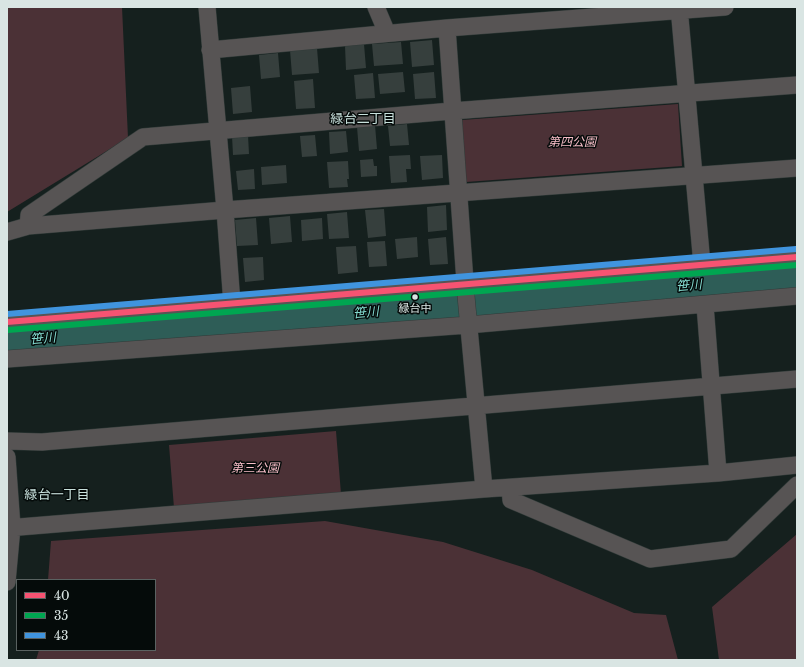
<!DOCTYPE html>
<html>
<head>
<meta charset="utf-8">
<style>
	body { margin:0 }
	#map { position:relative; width:804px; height:667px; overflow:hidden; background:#15201e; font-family:"Libre Baskerville",serif }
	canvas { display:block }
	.frame { position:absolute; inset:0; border:8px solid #d9e5e3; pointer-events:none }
	.legend { position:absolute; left:16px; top:579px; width:140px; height:72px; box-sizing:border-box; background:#050b0a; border:1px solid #5a6261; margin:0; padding:5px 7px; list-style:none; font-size:12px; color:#d9e5e3 }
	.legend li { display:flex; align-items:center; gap:8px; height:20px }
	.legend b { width:20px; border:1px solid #5a6261 }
</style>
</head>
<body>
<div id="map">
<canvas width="804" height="667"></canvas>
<div class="frame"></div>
<ul class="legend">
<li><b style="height:5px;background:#f65372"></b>40</li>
<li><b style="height:5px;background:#00a651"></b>35</li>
<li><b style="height:5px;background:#4094de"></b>43</li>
</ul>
</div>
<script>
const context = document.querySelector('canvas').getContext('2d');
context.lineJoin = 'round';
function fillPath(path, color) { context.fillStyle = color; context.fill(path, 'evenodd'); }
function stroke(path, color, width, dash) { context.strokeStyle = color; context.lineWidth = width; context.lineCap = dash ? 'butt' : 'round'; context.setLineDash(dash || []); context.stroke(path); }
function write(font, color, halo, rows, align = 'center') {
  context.font = font + ' "Libre Baskerville","Noto Sans JP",serif'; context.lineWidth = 3; context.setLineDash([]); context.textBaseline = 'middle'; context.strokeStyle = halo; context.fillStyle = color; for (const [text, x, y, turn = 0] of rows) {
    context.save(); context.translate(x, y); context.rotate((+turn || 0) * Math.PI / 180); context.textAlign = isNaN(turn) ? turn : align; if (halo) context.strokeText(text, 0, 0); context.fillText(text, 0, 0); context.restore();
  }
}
fillPath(new Path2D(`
	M7 7H122L128 138 7 212Z
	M678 104 682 166 466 182 462 120Z
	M336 431 341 494 174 508 169 445Z
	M325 521 443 542 532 570 634 613 666 615 678 660H36L39 650H155V580H48L51 541Z
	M797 534V660H719L712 607Z`), '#4b3136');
stroke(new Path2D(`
	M7 342 797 277`), '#2e5d57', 29);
fillPath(new Path2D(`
	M432 40 434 65 412 67 410 42Z
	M401 42 403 64 374 66 372 44Z
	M364 44 366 68 346 70 345 46Z
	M317 48 319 73 292 75 290 50Z
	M278 53 280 77 261 79 259 55Z
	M403 72 405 92 380 94 378 74Z
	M434 72 436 98 415 99 413 74Z
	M373 73 375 98 356 99 354 75Z
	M313 79 315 108 296 109 294 81Z
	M250 86 252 112 233 114 231 88Z
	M407 124 409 145 390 146 388 126Z
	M375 125 377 149 359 151 357 127Z
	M346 131 348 152 330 154 329 132Z
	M248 135 249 154 233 155 232 136Z
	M315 135 317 156 302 157 300 136Z
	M410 155 411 169H406L407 182 391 183 389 156Z
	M442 155 443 178 422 180 420 156Z
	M373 159 374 166H377V176L361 177 360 160Z
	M348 161 349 179H347L348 187 329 188 327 162Z
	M286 165 287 183 262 185 261 167Z
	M254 169 255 189 238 190 236 171Z
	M446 205 447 230 428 232 427 207Z
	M384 209 386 236 368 238 365 210Z
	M347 212 349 238 329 239 327 214Z
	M290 216 292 242 271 244 269 218Z
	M256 218 258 245 237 246 235 220Z
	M322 218 323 239 302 241 301 220Z
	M417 237 418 257 397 259 395 239Z
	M446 237 448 264 430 265 428 239Z
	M385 241 387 266 369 267 367 242Z
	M356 246 358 272 338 274 336 247Z
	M263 257 264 280 245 282 243 258Z`), '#363f3d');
const minor = new Path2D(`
	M207 7 225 210 232 304
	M376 7 387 33
	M679 7 702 265
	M447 28 466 296 484 489
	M210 50 447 28 725 7
	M28 226 29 215 143 137 452 111 797 85
	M7 232 28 226 225 210 797 168
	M705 305 718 473
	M7 322 797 257
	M7 359 468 325 797 296
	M7 441 42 442 797 379
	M7 457 12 527 7 582
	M510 488 511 500 650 559 731 549 797 485
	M7 528 484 489 718 473 797 465`);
stroke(minor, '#313b39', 18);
stroke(minor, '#575454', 17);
stroke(new Path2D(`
	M7 322 797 257`), '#f65372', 6);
stroke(new Path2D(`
	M8 330 797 265`), '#00a651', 6);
stroke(new Path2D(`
	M7 314 796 249`), '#4094de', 6);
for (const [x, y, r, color] of [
	[415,297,3.5,"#d9e5e3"]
]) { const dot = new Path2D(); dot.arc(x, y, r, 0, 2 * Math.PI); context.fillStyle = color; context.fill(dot); stroke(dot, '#050b0a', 1.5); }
write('11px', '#d9e5e3', '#050b0a', [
	["緑台中",415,309]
]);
write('italic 12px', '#f6bdc7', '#050b0a', [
	["第四公園",572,143],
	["第三公園",255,469]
]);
write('13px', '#c9e1dd', '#050b0a', [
	["緑台二丁目",363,119],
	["緑台一丁目",57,495]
]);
write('italic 13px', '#82d8cd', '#050b0a', [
	["笹川",689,286,-5],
	["笹川",366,313,-5],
	["笹川",43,339,-5]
]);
</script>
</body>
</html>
